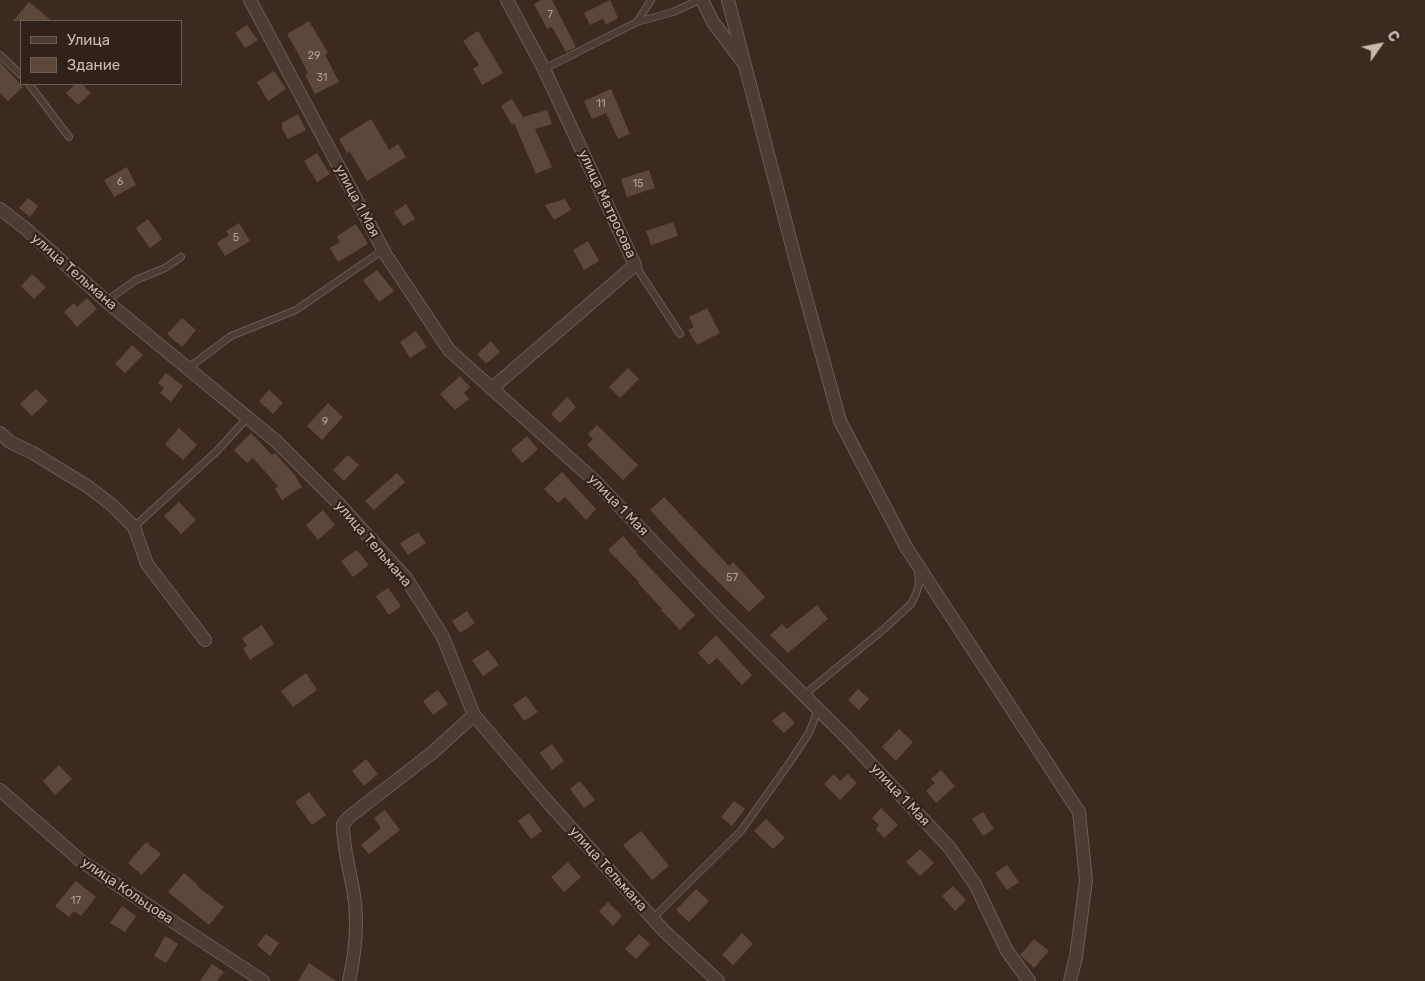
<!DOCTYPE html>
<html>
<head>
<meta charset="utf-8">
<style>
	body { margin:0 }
	#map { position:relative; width:1425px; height:981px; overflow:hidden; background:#3c2a20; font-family:Rubik,sans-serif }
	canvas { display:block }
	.legend { position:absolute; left:20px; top:20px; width:162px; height:65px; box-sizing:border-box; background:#312219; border:1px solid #6d5e55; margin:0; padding:6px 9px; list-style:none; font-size:15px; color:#c8b9af }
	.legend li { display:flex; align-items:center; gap:10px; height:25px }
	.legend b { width:25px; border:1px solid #6d5e55 }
	.north { position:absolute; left:1355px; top:20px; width:50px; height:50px; -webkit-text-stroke:4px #312219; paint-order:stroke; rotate:57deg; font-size:14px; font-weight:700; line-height:20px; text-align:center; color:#c8b9af }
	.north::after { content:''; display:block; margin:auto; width:18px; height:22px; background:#c8b9af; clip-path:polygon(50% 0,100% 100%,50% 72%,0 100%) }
</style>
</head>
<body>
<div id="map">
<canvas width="1425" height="981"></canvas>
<ul class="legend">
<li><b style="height:6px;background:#4c3d34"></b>Улица</li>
<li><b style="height:14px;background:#5c483b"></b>Здание</li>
</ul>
<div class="north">С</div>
</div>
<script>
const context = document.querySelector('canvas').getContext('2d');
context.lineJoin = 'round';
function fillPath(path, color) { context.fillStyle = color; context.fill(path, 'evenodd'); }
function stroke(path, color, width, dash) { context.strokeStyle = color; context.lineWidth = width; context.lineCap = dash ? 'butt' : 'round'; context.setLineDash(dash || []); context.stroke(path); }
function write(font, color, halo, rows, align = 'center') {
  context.font = font + ' Rubik,sans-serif'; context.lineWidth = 4.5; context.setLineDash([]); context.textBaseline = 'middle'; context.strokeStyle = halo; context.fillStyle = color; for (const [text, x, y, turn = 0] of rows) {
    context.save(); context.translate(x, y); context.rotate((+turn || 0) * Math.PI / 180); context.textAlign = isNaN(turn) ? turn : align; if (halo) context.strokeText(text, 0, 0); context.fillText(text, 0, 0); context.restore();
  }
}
fillPath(new Path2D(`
	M541 0H552L576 47 566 52 552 27 547 29 534 4Z
	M610 0 618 18 606 25 603 19 590 25 584 13Z
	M29 2 52 21H13Z
	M309 21 328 53 325 55 339 82 315 94 305 75 308 74 301 59 287 34Z
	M247 25 258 40 245 48 235 33Z
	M478 31 503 73 482 85 473 69 479 65 463 41Z
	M0 62 23 87 8 101 0 93Z
	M274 71 286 89 268 101 257 82Z
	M75 84H82L91 93 78 105 66 93Z
	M611 89 630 134 618 139 606 113 592 119 584 101Z
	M512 99 523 117 547 110 552 124 535 129 552 167 536 174 514 123 512 125 501 106Z
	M298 114 306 130 288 139 282 128V123Z
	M371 119 389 150 398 144 406 157 367 181 350 152 347 153 339 139Z
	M317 153 330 174 317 182 304 161Z
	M127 167 136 185 114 197 104 180Z
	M649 170 655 188 627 197 621 179Z
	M28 198 38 206 30 217 19 208Z
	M565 199 571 210 554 220 545 205Z
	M406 204 415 219 403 226 394 212Z
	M148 219 162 239 150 248 136 228Z
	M673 222 678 236 651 245 646 231Z
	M239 223 250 241 225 256 217 243 229 235 226 231Z
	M356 224 368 244 338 262 330 248 340 242 337 236Z
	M588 241 599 261 584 270 573 250Z
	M377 270 394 291 379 302 363 280Z
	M32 274 46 287 34 299 21 286Z
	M87 298 97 309 77 327 64 312 74 303 77 307Z
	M707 308 720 333 697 345 688 330 694 327 689 317Z
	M182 318 196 330 182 347 167 334Z
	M416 331 427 347 410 358 400 342Z
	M491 341 500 352 486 364 477 354Z
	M132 345 143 355 125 373 115 364Z
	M628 368 639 379 620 398 609 387Z
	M166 373 183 386 171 402 160 393 164 388 158 383Z
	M460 376 470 387 464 393 469 399 455 410 440 394Z
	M36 389 48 401 32 416 20 404Z
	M269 390 283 403 273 414 259 401Z
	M567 397 576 407 560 423 551 414Z
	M328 403 343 417 322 440 307 426Z
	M597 425 638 465 623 480 587 445 593 439 588 434Z
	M179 428 197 445 183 460 165 444Z
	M251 433 272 455 275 453 294 474 302 487 282 500 275 489 278 486 253 458 247 463 234 450Z
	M527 436 538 449 522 463 511 450Z
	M348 455 359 465 344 481 333 470Z
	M562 472 596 509 586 520 565 497 558 503 544 489Z
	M397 473 405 482 374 510 365 501Z
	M664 497 729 566 733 562 765 597 749 612 699 563 650 510Z
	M179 502 196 520 181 534 164 516Z
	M323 510 335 525 318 540 306 525Z
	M418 532 426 543 408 555 400 543Z
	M623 536 637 552 636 553 695 615 680 630 661 610 662 609 638 583 639 582 608 550Z
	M357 550 369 565 353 577 341 561Z
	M388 588 401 606 389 615 376 596Z
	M817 605 828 619 788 653 770 635 782 624 787 629Z
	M467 611 475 623 460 633 452 621Z
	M262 625 274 644 250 660 243 648 247 646 242 638Z
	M716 635 752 675 742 685 717 658 709 665 698 653Z
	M488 650 499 665 483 676 472 660Z
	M306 673 317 690 293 707 281 691Z
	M858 689 869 699 859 710 848 700Z
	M438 690 448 704 433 715 423 701Z
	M526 696 538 712 524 721 513 705Z
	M784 711 795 723 784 733 772 721Z
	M899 729 913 742 896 761 882 747Z
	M552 744 564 761 552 770 540 753Z
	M366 759 378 774 364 786 352 771Z
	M59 765 72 779 55 795 43 781Z
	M941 770 955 786 936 803 926 791 935 783 931 779Z
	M834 774 840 781 848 774 857 783 840 800 824 784Z
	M580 781 595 800 584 808 570 789Z
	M309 792 326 815 312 825 295 802Z
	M734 801 745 809 732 826 721 817Z
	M881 808 898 825 884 838 876 829 879 825 872 818Z
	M385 810 400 830 369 854 361 845 381 828 374 818Z
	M983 812 994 829 983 836 972 819Z
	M529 813 542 831 531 839 518 821Z
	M766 819 785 838 773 849 754 831Z
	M641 831 669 866 652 880 623 845Z
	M146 842 161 854 142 875 128 863Z
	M920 849 934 863 920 876 906 862Z
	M568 862 581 877 564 892 551 877Z
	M1007 865 1019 882 1007 890 995 873Z
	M184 873 198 885 197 886 224 907 209 925 168 892Z
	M76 881 96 897 81 916 74 911 69 917 55 906Z
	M953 886 966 900 955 911 942 896Z
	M696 889 709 901 689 922 676 910Z
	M608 902 622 916 613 926 599 911Z
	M122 906 136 916 125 932 110 923Z
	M742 933 753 944 733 965 722 955Z
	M266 934 279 943 270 956 257 945Z
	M639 934 650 944 636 959 625 949Z
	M165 936 178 944 166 963 154 956Z
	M1034 939 1049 951 1034 968 1020 955Z
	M309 963 336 981H298Z
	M212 964 224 972 217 981H200Z`), '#5c483b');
const service = new Path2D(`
	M637 22 651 0
	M0 55 21 75
	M544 69 637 22 673 12 699 0
	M29 84 69 137
	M635 265 680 334
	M106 301 136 280 165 268 181 257
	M188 368 231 336 296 310 383 250
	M134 527 217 451 248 417
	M804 695 884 629 911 604 916 594 919 584 918 570
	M653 918 741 831 790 762 809 733 818 710`);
const minor = new Path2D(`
	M250 0 386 255 449 350 597 483 723 615 846 737 949 847 975 884 1007 951 1029 981
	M702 0 713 22 742 61
	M728 0 794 254 840 421 906 547 1079 812 1086 880 1076 957 1070 981
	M0 209 26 229 106 301 276 441 339 504 406 578 443 637 474 715 546 800 664 931 718 981
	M491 389 635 265 544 69 507 0
	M0 433 10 442 33 453 87 486 112 505 134 527 147 564 205 640
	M0 790 81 861 263 981
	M349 981C356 950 359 921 353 889 349 867 343 847 343 824L349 817 432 753 474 715`);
stroke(service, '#6a5b52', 8);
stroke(minor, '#6a5b52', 14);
stroke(service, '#4c3d34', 6);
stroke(minor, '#4c3d34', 12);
write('11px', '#ad9d92', null, [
	["7",550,15],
	["29",314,56],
	["31",322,78],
	["11",601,104],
	["6",120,182],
	["15",638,184],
	["5",236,238],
	["9",325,422],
	["57",732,578],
	["17",76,901]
]);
write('14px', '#c8b9af', '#312219', [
	["улица 1 Мая",357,201,62],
	["улица Матросова",607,204,65],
	["улица Тельмана",74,272,41],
	["улица 1 Мая",618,505,46],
	["улица Тельмана",373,544,49],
	["улица 1 Мая",900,795,47],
	["улица Тельмана",608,869,48],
	["улица Кольцова",127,891,34]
]);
</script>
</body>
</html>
